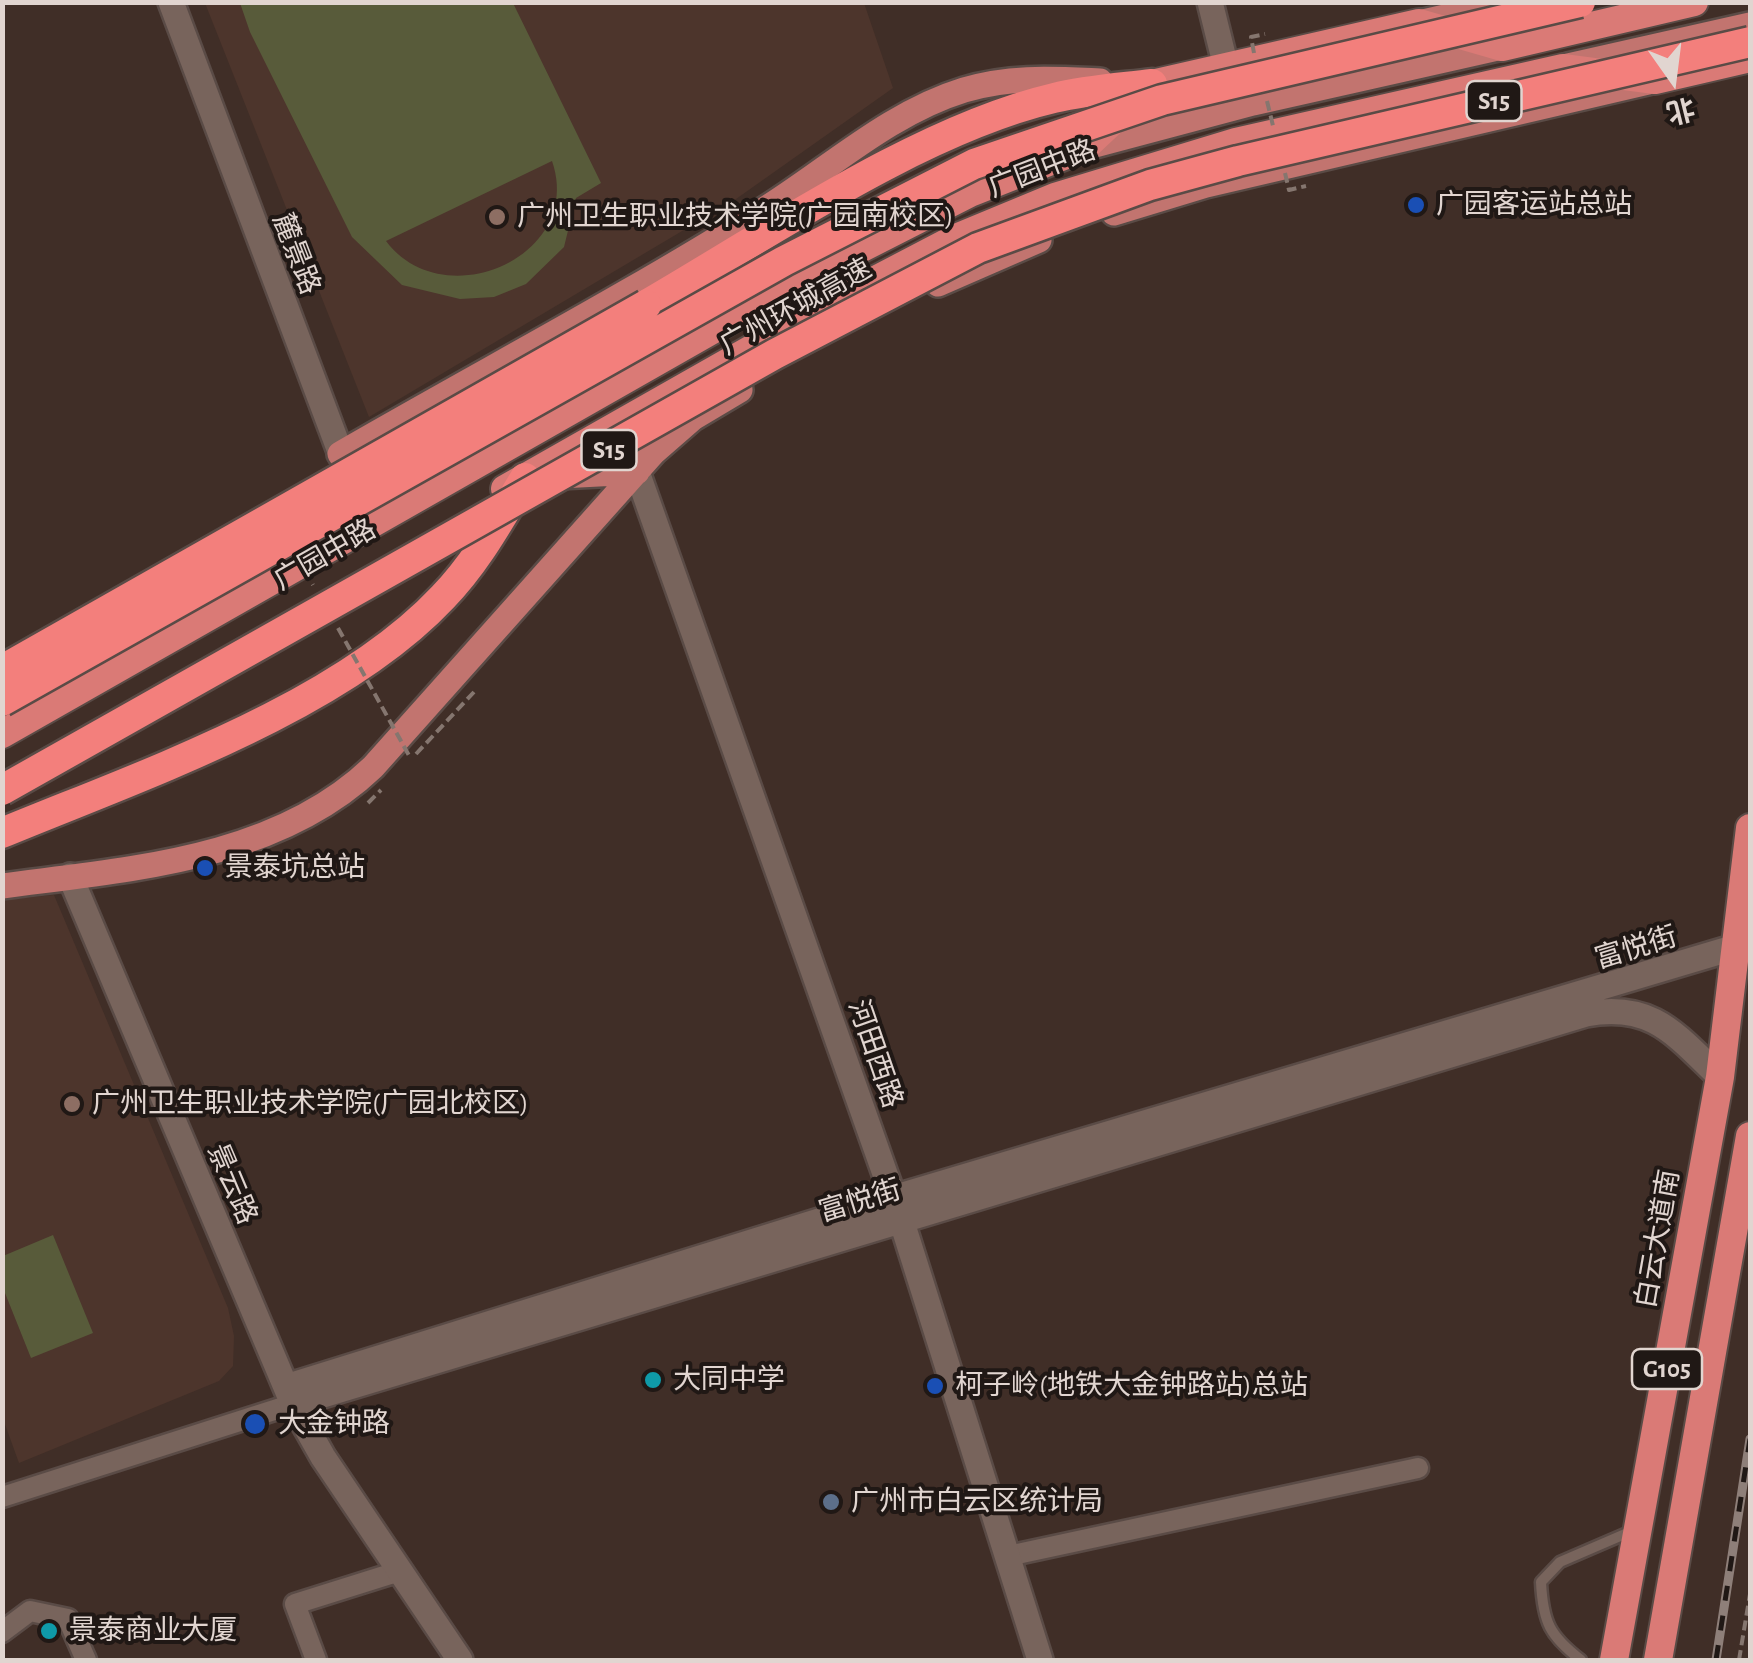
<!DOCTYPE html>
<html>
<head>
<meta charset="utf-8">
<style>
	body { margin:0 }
	#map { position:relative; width:1753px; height:1663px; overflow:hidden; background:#402e27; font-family:"Alegreya Sans","Noto Sans SC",sans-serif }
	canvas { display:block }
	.frame { position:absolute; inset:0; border:5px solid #e1d5d0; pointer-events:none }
	.north { position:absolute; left:1623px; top:30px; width:100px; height:100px; -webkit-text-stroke:8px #201815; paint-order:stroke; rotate:166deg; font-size:28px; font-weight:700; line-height:40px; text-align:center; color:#e1d5d0 }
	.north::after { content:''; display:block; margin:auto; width:35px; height:45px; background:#e1d5d0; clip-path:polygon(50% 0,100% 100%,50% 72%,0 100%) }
</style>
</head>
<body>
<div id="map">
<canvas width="1753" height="1663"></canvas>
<div class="frame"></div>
<div class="north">北</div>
</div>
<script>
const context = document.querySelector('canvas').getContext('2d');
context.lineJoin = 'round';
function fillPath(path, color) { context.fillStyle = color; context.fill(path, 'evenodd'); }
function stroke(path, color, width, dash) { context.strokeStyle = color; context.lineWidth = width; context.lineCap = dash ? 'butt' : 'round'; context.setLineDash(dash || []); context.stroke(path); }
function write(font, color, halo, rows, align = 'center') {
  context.font = font + ' "Alegreya Sans","Noto Sans SC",sans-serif'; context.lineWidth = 8; context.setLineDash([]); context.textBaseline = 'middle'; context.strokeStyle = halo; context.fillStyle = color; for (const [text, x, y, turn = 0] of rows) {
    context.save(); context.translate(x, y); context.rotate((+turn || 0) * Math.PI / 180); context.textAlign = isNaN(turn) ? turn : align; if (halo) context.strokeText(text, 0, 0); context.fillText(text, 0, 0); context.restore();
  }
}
fillPath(new Path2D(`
	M205 3H864L893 88 736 199 369 417Z
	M54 895 228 1308 234 1336 233 1366 219 1381 19 1463 2 1416V900Z`), '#4d352c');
fillPath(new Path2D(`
	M240 3H513L601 183 576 198 564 247 526 284 494 297 460 299 402 285 352 237 250 32ZM552 161C585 256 444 318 386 241Z
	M53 1235 93 1333 31 1358 3 1288V1256Z`), '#585b3a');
const service = new Path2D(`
	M1581 1660C1550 1636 1543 1623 1541 1582L1560 1562 1632 1531`);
const minor = new Path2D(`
	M2 1497 293 1404
	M1008 1556 1418 1468
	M2 1632 30 1611 68 1619 86 1660
	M316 1660 295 1604 400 1571`);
const tertiary = new Path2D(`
	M171 2 347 470
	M1210 2 1226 67
	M637 472 901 1219 1040 1660
	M70 876 293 1404 323 1457 460 1660
	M286 1387 893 1198 1739 946
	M293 1404 1586 1014C1652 1002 1675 1034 1720 1077`);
const primary = new Path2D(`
	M1419 23 1509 2
	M1568 66 1750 25
	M1199 92 1253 103
	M1084 148 1253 103 1502 47
	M1114 213 1206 185 1648 82
	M938 284 1039 240
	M340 454C480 373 625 297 762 211 828 170 889 113 964 90 1010 76 1053 79 1100 81
	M560 476 637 472
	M2 886C129 869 276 860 373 767L654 452 693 418 740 390`);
const trunk = new Path2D(`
	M505 489 845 296 956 238 1055 197 1236 142 1563 68 1655 80 1750 58
	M2 734 807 276 970 193 1084 148 1152 84 1419 23 1502 47 1694 2
	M1614 1660 1720 1077 1750 828
	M1658 1660 1750 1136`);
const motorway = new Path2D(`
	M646 305C765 236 921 129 1054 98 1086 90 1119 88 1152 84
	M2 833C142 775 339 708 443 597 477 562 500 519 525 478`);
stroke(service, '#5a4b46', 15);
stroke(minor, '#5a4b46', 25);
stroke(tertiary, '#5a4b46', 30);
stroke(primary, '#5a4b46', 30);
stroke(trunk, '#5a4b46', 32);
stroke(motorway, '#5a4b46', 35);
stroke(new Path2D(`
	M416 754 474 692
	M368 803 381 790
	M1739 1660 1750 1594`), '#85766f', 4, [10, 5]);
stroke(service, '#78645c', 10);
stroke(minor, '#78645c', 20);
stroke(tertiary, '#78645c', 25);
stroke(primary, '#c2746f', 25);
stroke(trunk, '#da7a76', 28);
stroke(motorway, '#f37f7c', 30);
const rail = new Path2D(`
	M1716 1660 1750 1439`);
stroke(rail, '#8e7f79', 9);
stroke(rail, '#201815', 5, [15]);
const motorwayBridge = new Path2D(`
	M2 670 646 305
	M2 701 784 261 974 164 1162 100 1580 2
	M2 790 775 354 978 248 1150 185 1238 161 1750 42`);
stroke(motorwayBridge, '#5a4b46', 35, []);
stroke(new Path2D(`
	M1254 53 1251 37 1265 34
	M1267 101 1274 130
	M1285 173 1289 190 1306 186
	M298 558 313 585
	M338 628 411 759`), '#85766f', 4, [10, 5]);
stroke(motorwayBridge, '#f37f7c', 30);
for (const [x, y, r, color] of [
	[1416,205,10,"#1a4fb4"],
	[497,217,10,"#8d6e63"],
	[205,868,10,"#1a4fb4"],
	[72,1104,10,"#8d6e63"],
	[653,1380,10,"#0f9aa8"],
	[935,1386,10,"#1a4fb4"],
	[255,1424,12,"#1a4fb4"],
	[831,1502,10,"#5c6f8a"],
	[49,1631,10,"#0f9aa8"]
]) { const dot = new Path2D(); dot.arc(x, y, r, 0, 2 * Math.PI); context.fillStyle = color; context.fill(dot); stroke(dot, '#201815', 4); }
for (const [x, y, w] of [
	[1494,101,55],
	[609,450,55],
	[1667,1369,70]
]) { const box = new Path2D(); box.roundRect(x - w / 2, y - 20, w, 40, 8); context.fillStyle = '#201815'; context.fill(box); stroke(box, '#e1d5d0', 2.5); }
write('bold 25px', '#e1d5d0', null, [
	["S15",1494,101],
	["S15",609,450],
	["G105",1667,1369]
]);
write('28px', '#e1d5d0', '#201815', [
	["广园中路",1042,169,-21],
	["麓景路",296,254,69],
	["广州环城高速",796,307,-29],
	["广园中路",325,555,-30],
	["富悦街",1636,948,-17],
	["河田西路",875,1054,71],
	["景云路",232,1184,67],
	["富悦街",860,1201,-17],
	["白云大道南",1658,1239,-80]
]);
write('28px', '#e1d5d0', '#201815', [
	["广园客运站总站",1436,205],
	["广州卫生职业技术学院(广园南校区)",517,217],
	["景泰坑总站",225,868],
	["广州卫生职业技术学院(广园北校区)",92,1104],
	["大同中学",673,1380],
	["柯子岭(地铁大金钟路站)总站",955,1386],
	["大金钟路",278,1424],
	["广州市白云区统计局",851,1502],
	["景泰商业大厦",69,1631]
], 'left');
</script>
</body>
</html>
